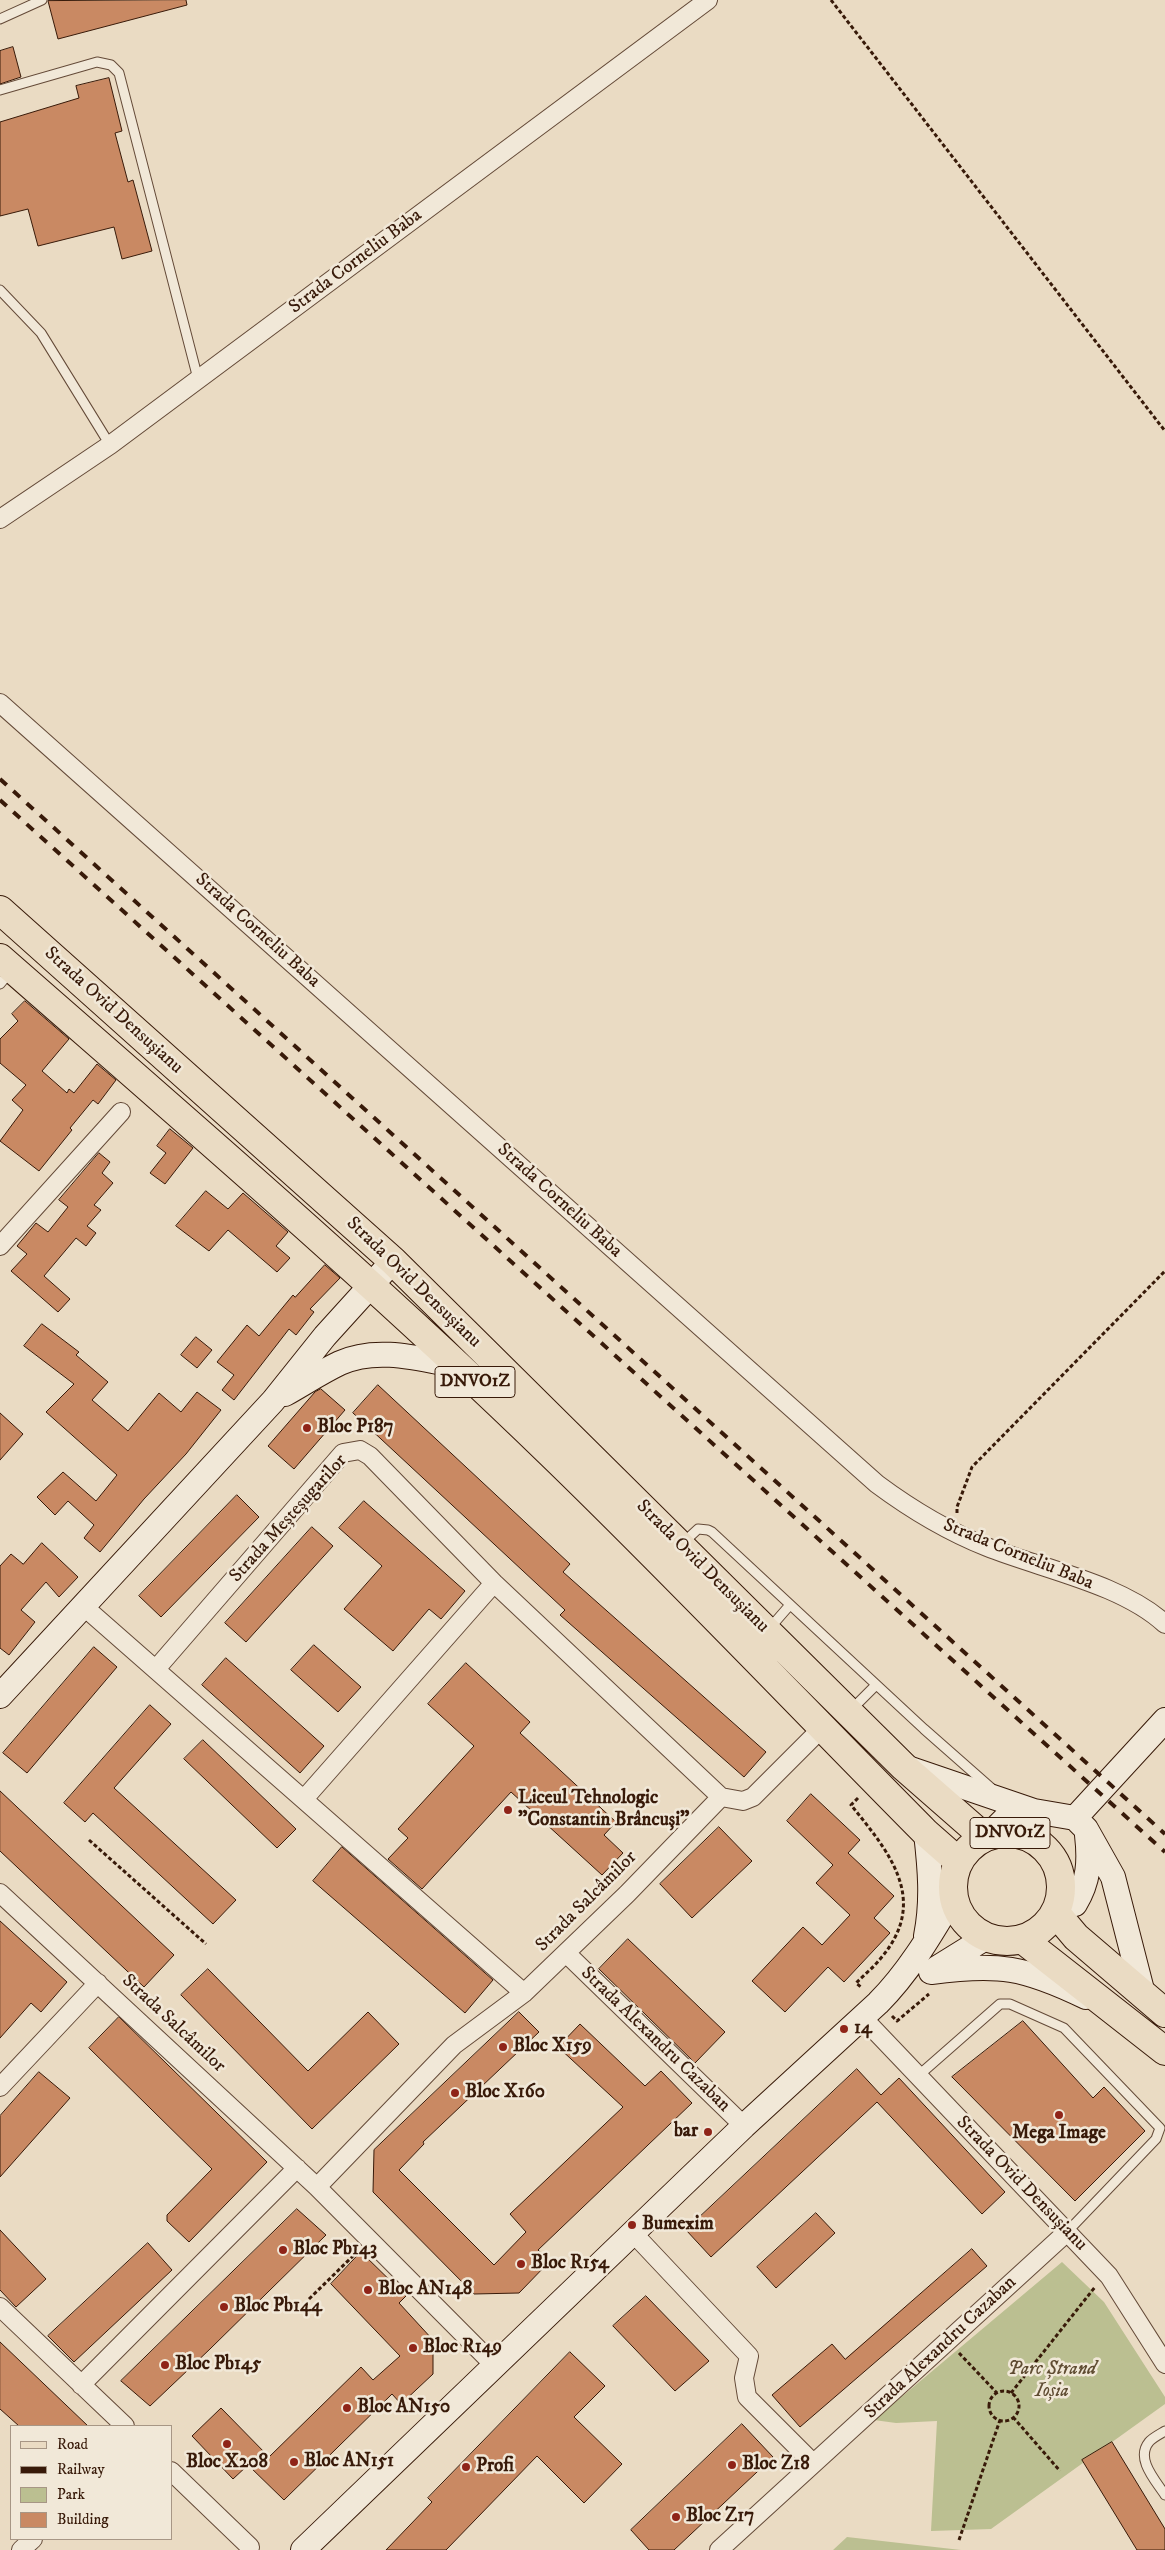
<!DOCTYPE html>
<html>
<head>
<meta charset="utf-8">
<style>
	body { margin:0 }
	#map { position:relative; width:1165px; height:2550px; overflow:hidden; background:#eadbc3; font-family:"IM FELL DW Pica",serif }
	canvas { display:block }
	.legend { position:absolute; left:10px; top:2425px; width:162px; height:115px; box-sizing:border-box; background:#f1e8d8; border:1px solid #a79685; margin:0; padding:6px 9px; list-style:none; font-size:15px; color:#381a09 }
	.legend li { display:flex; align-items:center; gap:10px; height:25px }
	.legend b { width:25px; border:1px solid #a79685 }
</style>
</head>
<body>
<div id="map">
<canvas width="1165" height="2550"></canvas>
<ul class="legend">
<li><b style="height:6px;background:#eadbc3"></b>Road</li>
<li><b style="height:6px;background:#381a09"></b>Railway</li>
<li><b style="height:14px;background:#bbbf91"></b>Park</li>
<li><b style="height:14px;background:#c98963"></b>Building</li>
</ul>
</div>
<script>
const context = document.querySelector('canvas').getContext('2d');
context.lineJoin = 'round';
function fillPath(path, color) { context.fillStyle = color; context.fill(path, 'evenodd'); }
function stroke(path, color, width, dash) { context.strokeStyle = color; context.lineWidth = width; context.lineCap = dash ? 'butt' : 'round'; context.setLineDash(dash || []); context.stroke(path); }
function write(font, color, halo, rows, align = 'center') {
  context.font = font + ' "IM FELL DW Pica",serif'; context.lineWidth = 5; context.setLineDash([]); context.textBaseline = 'middle'; context.strokeStyle = halo; context.fillStyle = color; for (const [text, x, y, turn = 0] of rows) {
    context.save(); context.translate(x, y); context.rotate((+turn || 0) * Math.PI / 180); context.textAlign = isNaN(turn) ? turn : align; if (halo) context.strokeText(text, 0, 0); context.fillText(text, 0, 0); context.restore();
  }
}
fillPath(new Path2D(`
	M1062 2262 1104 2302 1165 2397V2404L991 2529 931 2531 937 2421 896 2423 874 2420Z
	M847 2537 961 2550H833Z`), '#bbbf91');
const building = new Path2D(`
	M186 0 187 5 58 39 48 1Z
	M13 47 21 77 0 84V51Z
	M109 78 122 131 115 133 128 182 133 180 152 251 122 259 114 227 38 246 28 209 0 216V122L79 98 76 86Z
	M25 1001 69 1039 42 1071 67 1093 69 1089 74 1093 97 1064 116 1080 98 1104 93 1100 70 1128 72 1130 39 1171 0 1141 23 1110 12 1100 26 1085 0 1063V1039L18 1021 12 1014Z
	M170 1129 193 1148 165 1184 150 1173 166 1153 157 1146Z
	M99 1153 110 1162 102 1173 113 1183 94 1205 101 1210 87 1226 96 1233 86 1246 76 1238 44 1276 70 1299 58 1312 11 1271 27 1254 17 1246 36 1223 48 1232 68 1207 59 1200Z
	M206 1191 228 1209 243 1193 288 1232 276 1246 290 1258 277 1272 228 1230 209 1251 176 1226Z
	M325 1265 340 1278 310 1309 314 1312 296 1335 289 1329 234 1400 222 1390 234 1375 217 1362 247 1325 259 1336 293 1295 295 1297Z
	M42 1324 79 1352 76 1355 108 1382 92 1400 128 1431 159 1393 181 1412 197 1392 221 1410 186 1454 144 1499 100 1552 84 1538 94 1525 68 1501 55 1515 37 1497 63 1472 96 1501 117 1475 46 1412 74 1384 24 1346Z
	M196 1337 212 1350 197 1368 181 1355Z
	M378 1385 570 1564 563 1572 766 1752 744 1777 560 1615 565 1610 353 1413Z
	M321 1389 345 1410 294 1469 268 1446 315 1392Z
	M0 1413 23 1434 0 1460Z
	M237 1495 259 1517 161 1617 139 1596Z
	M364 1501 465 1591 441 1619 429 1609 393 1651 344 1609 382 1566 339 1528Z
	M312 1527 333 1546 246 1642 225 1623Z
	M42 1543 78 1577 59 1597 46 1582 21 1610 35 1622 9 1655 0 1648V1566L11 1554 23 1564Z
	M314 1645 361 1687 338 1712 291 1670Z
	M94 1647 117 1667 27 1773 3 1753Z
	M226 1658 324 1746 300 1773 202 1685Z
	M466 1663 530 1722 520 1733 616 1822 604 1835 623 1853 602 1875 511 1792 422 1889 388 1859 408 1838 398 1829 474 1746 428 1704Z
	M150 1705 171 1724 114 1788 236 1900 213 1924 93 1813 85 1822 64 1803Z
	M203 1740 296 1829 277 1848 184 1759Z
	M0 1791 174 1955 144 1987 0 1851Z
	M811 1794 860 1840 848 1853 894 1896 874 1918 890 1933 844 1982 828 1967 785 2012 752 1981 803 1927 822 1945 850 1915 816 1883 833 1865 787 1821Z
	M719 1827 752 1861 692 1918 660 1884Z
	M342 1847 493 1980 465 2013 313 1881Z
	M0 1921 67 1982 41 2012 31 2003 0 2038Z
	M628 1939 725 2032 695 2063 599 1969Z
	M208 1969 308 2071 368 2012 399 2044 312 2129 181 1995Z
	M519 2012 539 2032 423 2142 424 2144 399 2170 494 2265 526 2232 510 2214 623 2107 558 2047 580 2024 645 2086 661 2071 692 2103 538 2250 550 2261 519 2293 474 2294 373 2192 374 2150Z
	M119 2017 267 2162 189 2242 167 2221V2215L212 2169 89 2048Z
	M1023 2021 1093 2098 1104 2087 1145 2131 1075 2201 952 2077Z
	M857 2069 881 2095 899 2078 1005 2192 982 2214 877 2102 711 2257 686 2230Z
	M39 2072 70 2098 0 2177V2116Z
	M297 2209 326 2235 210 2349 150 2406 121 2381Z
	M816 2213 835 2233 776 2288 757 2267Z
	M0 2230 46 2279 16 2307 0 2290Z
	M148 2243 172 2270 74 2362 48 2336Z
	M972 2249 987 2266 800 2427 772 2395 832 2344 845 2359Z
	M361 2252 406 2296 399 2303 433 2340V2374L401 2404 392 2394 284 2500 248 2465 233 2479 192 2436 221 2408 269 2457 361 2367 373 2380 400 2356 331 2284Z
	M646 2296 709 2361 675 2391 613 2326Z
	M0 2342 88 2426H19L0 2409Z
	M570 2352 605 2386 574 2417 622 2464 584 2503 537 2456 446 2550H386L432 2502 428 2498Z
	M742 2424 773 2457 674 2550H649L631 2530Z
	M1112 2442 1165 2529V2550H1137L1082 2460Z`);
fillPath(building, '#c98963');
stroke(building, '#381a09', 1);
const lane = new Path2D(`
	M0 19 42 0
	M0 90 97 62 111 65 119 73 198 379
	M0 290 41 333 110 445
	M0 984 11 971
	M683 1543 698 1529 708 1530 712 1532 924 1729 991 1788
	M769 1629 789 1606
	M850 1711 876 1685
	M918 2076 1000 2004H1010L1064 2028 1160 2128 1156 2139 1067 2232
	M1165 2431C1160 2434 1152 2438 1149 2442 1135 2459 1156 2481 1165 2495`);
const street = new Path2D(`
	M0 519 110 445 708 0
	M0 703 877 1484C912 1510 947 1531 987 1547 1042 1569 1122 1584 1165 1624
	M0 1246 121 1112
	M82 1605 524 1993
	M156 1669 343 1453 360 1450 370 1456 494 1583 721 1797 743 1801 753 1797 823 1727
	M304 1799 494 1583
	M0 1893 317 2187 495 2366
	M566 1953 744 2126
	M862 2017 1109 2276 1165 2364
	M0 2087 98 1983
	M317 2187 454 2045 524 1993 627 1894 721 1797
	M633 2233 749 2356 744 2378 747 2397 813 2463
	M0 2307 125 2426
	M81 2385 297 2168
	M171 2471 250 2547
	M21 2550 33 2539
	M719 2550 1067 2232`);
const secondary = new Path2D(`
	M285 1394C303 1384 321 1372 340 1363 377 1346 420 1359 458 1366
	M0 1696 273 1401 325 1336 393 1261
	M908 1768 1034 1811
	M1075 1818 1165 1720
	M926 1833C930 1868 933 1901 926 1936
	M988 1836 1005 1819 1034 1811 1075 1818 1086 1829 1113 1877 1143 1994
	M1057 1909 1075 1904C1089 1881 1090 1861 1087 1835
	M937 1968 987 1937
	M931 1972C999 1963 1024 1967 1086 1997
	M303 2550 744 2126 878 2003C909 1972 931 1934 953 1897`);
const primary = new Path2D(`
	M0 910 393 1261 904 1767 984 1837
	M0 958C186 1121 374 1282 552 1455 679 1578 801 1707 926 1833L959 1862
	M953 1887a54 54 0 1 1 108 0a54 54 0 1 1-108 0Z
	M1055 1912 1076 1937 1165 2013
	M1022 1939 1165 2051`);
stroke(lane, '#644a38', 11);
stroke(street, '#644a38', 20);
stroke(secondary, '#381a09', 26);
stroke(primary, '#381a09', 30);
stroke(new Path2D(`
	M831 0 1165 431
	M957 1513V1507L972 1467 1165 1271
	M858 1798 851 1805C889 1852 930 1900 881 1958 874 1967 864 1975 856 1983L862 1988
	M89 1840 206 1944
	M892 2016 897 2021 929 1994
	M309 2299 357 2252
	M959 2353 997 2393
	M989 2406a15 15 0 1 1 30 0a15 15 0 1 1-30 0Z
	M1011 2393 1095 2287
	M1013 2417 1060 2471
	M959 2540 1000 2420`), '#381a09', 3, [4, 2.5]);
stroke(lane, '#f1e8d8', 9);
stroke(street, '#f1e8d8', 18);
stroke(secondary, '#f1e8d8', 24);
stroke(primary, '#eadbc3', 28);
stroke(new Path2D(`
	M0 779 1165 1834
	M0 800 1165 1852`), '#381a09', 4, [9, 9]);
for (const [x, y, r, color] of [
	[307,1428,5,"#8f2418"],
	[508,1810,5,"#8f2418"],
	[844,2029,5,"#8f2418"],
	[503,2047,5,"#8f2418"],
	[455,2093,5,"#8f2418"],
	[1059,2115,5,"#8f2418"],
	[708,2132,5,"#8f2418"],
	[632,2225,5,"#8f2418"],
	[283,2250,5,"#8f2418"],
	[521,2264,5,"#8f2418"],
	[368,2290,5,"#8f2418"],
	[224,2307,5,"#8f2418"],
	[413,2348,5,"#8f2418"],
	[165,2365,5,"#8f2418"],
	[347,2408,5,"#8f2418"],
	[227,2444,5,"#8f2418"],
	[294,2462,5,"#8f2418"],
	[732,2465,5,"#8f2418"],
	[466,2467,5,"#8f2418"],
	[676,2517,5,"#8f2418"]
]) { const dot = new Path2D(); dot.arc(x, y, r, 0, 2 * Math.PI); context.fillStyle = color; context.fill(dot); stroke(dot, '#f1e8d8', 2); }
for (const [x, y, w] of [
	[475,1382,80],
	[1010,1833,80]
]) { const box = new Path2D(); box.roundRect(x - w / 2, y - 15.5, w, 31, 4); context.fillStyle = '#f1e8d8'; context.fill(box); stroke(box, '#381a09', 1); }
write('bold 18px', '#381a09', null, [
	["DNVO1Z",475,1382],
	["DNVO1Z",1010,1833]
]);
write('19px', '#381a09', '#f1e8d8', [
	["Strada Corneliu Baba",356,262,-37],
	["Strada Corneliu Baba",257,931,42],
	["Strada Ovid Densușianu",113,1011,42],
	["Strada Corneliu Baba",559,1201,42],
	["Strada Ovid Densușianu",413,1283,44],
	["Strada Meșteșugarilor",289,1519,-48],
	["Strada Corneliu Baba",1018,1555,22],
	["Strada Ovid Densușianu",702,1567,45],
	["Strada Salcâmilor",587,1902,-45],
	["Strada Salcâmilor",173,2024,43],
	["Strada Alexandru Cazaban",655,2040,44],
	["Strada Ovid Densușianu",1021,2184,46],
	["Strada Alexandru Cazaban",941,2348,-43]
]);
write('bold 19px', '#381a09', '#f1e8d8', [
	["Bloc P187",317,1428],
	["Liceul Tehnologic",518,1799],
	["\"Constantin Brâncuși\"",518,1821],
	["14",854,2029],
	["Bloc X159",513,2047],
	["Bloc X160",465,2093],
	["bar",698,2132,"right"],
	["Mega Image",1059,2134,"center"],
	["Bumexim",642,2225],
	["Bloc Pb143",293,2250],
	["Bloc R154",531,2264],
	["Bloc AN148",378,2290],
	["Bloc Pb144",234,2307],
	["Bloc R149",423,2348],
	["Bloc Pb145",175,2365],
	["Bloc AN150",357,2408],
	["Bloc AN151",304,2462],
	["Bloc X208",227,2463,"center"],
	["Bloc Z18",742,2465],
	["Profi",476,2467],
	["Bloc Z17",686,2517]
], 'left');
write('italic 19px', '#5f4c32', '#f1e8d8', [
	["Parc Ștrand",1052,2370],
	["Ioșia",1052,2392]
]);
</script>
</body>
</html>
